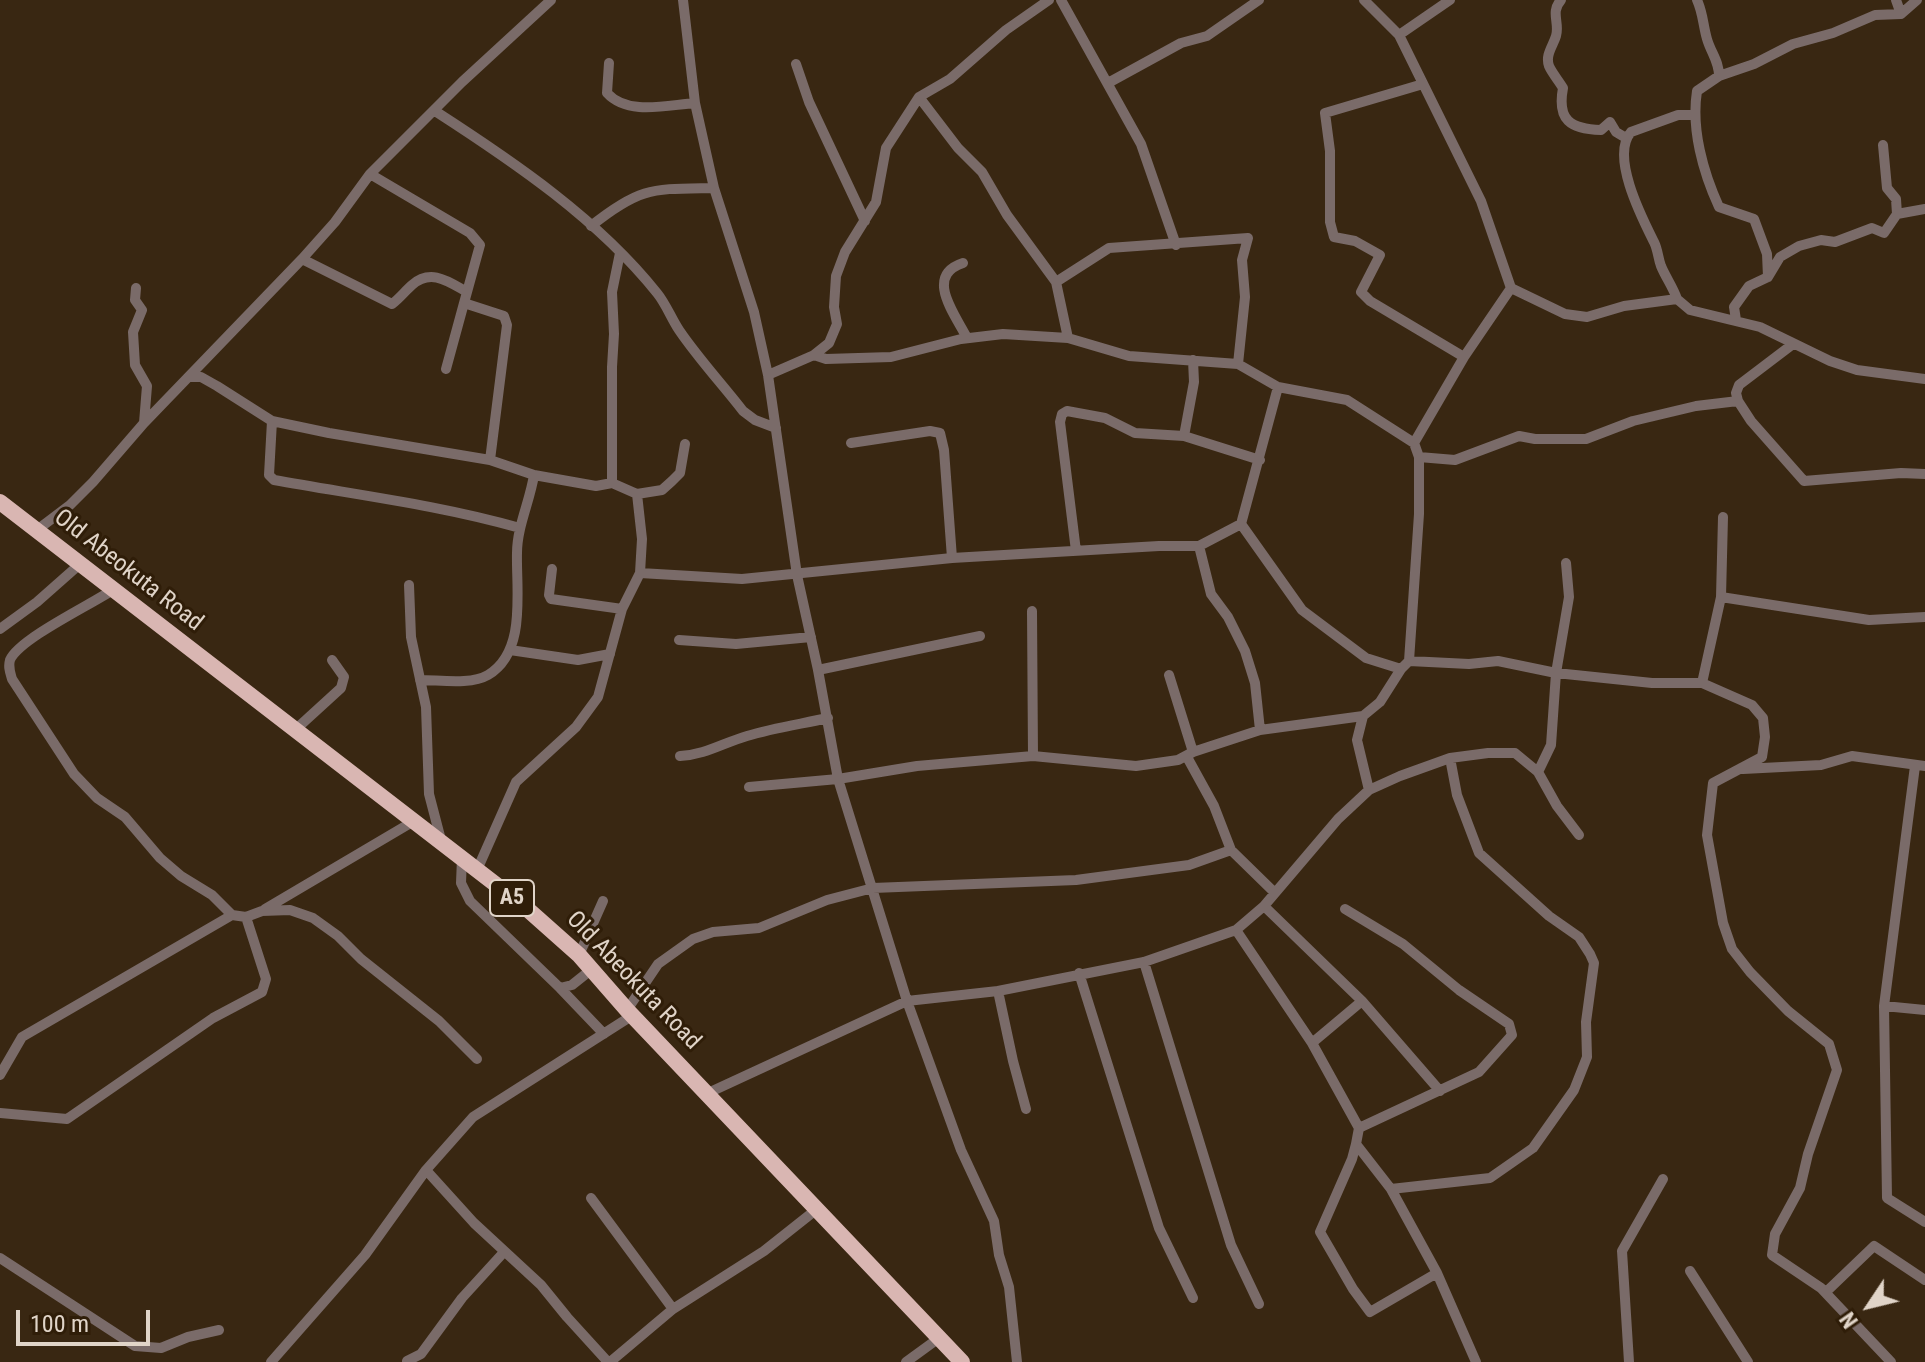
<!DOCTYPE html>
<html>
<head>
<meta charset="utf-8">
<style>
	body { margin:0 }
	#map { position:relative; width:1925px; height:1362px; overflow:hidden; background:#392712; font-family:"Roboto Condensed",sans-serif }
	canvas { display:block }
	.north { position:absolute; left:1829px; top:1266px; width:80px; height:80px; -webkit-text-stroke:6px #2f1d08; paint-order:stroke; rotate:235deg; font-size:22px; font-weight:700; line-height:32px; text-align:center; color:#e0d4c8 }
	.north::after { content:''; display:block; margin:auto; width:28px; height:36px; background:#e0d4c8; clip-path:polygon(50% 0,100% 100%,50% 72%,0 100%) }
	.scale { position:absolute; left:16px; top:1310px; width:134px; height:36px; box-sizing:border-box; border:4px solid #e0d4c8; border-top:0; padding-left:10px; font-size:24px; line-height:28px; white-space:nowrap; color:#e0d4c8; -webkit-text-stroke:6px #2f1d08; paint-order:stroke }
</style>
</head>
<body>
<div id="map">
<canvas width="1925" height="1362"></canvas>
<div class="north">N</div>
<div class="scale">100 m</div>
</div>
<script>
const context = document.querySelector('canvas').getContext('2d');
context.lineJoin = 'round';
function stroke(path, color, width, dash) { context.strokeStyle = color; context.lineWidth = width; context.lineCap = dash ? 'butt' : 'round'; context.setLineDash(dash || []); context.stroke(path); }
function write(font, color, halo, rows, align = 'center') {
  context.font = font + ' "Roboto Condensed",sans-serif'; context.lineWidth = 6; context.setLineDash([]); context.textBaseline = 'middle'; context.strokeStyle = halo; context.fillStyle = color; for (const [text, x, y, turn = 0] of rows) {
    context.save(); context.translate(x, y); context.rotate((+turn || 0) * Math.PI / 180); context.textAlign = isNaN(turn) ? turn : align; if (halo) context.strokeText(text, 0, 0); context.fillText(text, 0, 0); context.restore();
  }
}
stroke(new Path2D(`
	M683 0 695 103 714 188 754 312 768 375 797 575 818 670 838 779 907 1001 961 1150 994 1221 999 1255 1009 1287 1017 1362
	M1061 0 1141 144 1176 245
	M1364 0 1399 35 1481 201 1511 288 1565 314 1587 317 1624 306 1677 299 1690 310 1760 327 1830 361 1857 370 1925 379
	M1561 0C1550 12 1560 23 1556 36 1553 46 1545 55 1549 66 1552 73 1559 81 1563 88 1557 120 1570 129 1601 130L1610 122 1616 132 1626 138
	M1697 0C1703 13 1703 25 1707 39 1711 53 1719 61 1719 76
	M1896 0 1901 14
	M1399 35 1450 0
	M609 63 607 93C628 116 667 105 695 103
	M796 64 809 102 865 221
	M1108 83 1181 43 1207 36 1259 0
	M1423 84 1325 113 1330 151V222L1334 237 1355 241 1380 255 1361 292 1370 301 1464 357
	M919 97 958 148 982 172 1007 215 1056 282 1068 338
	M435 111C514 162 598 219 657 293 666 304 671 318 679 330 698 358 722 384 743 411L755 420 776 428
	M1883 145 1887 188 1896 199 1897 214
	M370 174 470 233 480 245 464 303 504 316 507 325 490 460
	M591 226C641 186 653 189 714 188
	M302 259 392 304C400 298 405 291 412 285 431 268 449 282 467 292
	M963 263C924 276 955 314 967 338
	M1768 277 1767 254 1754 219 1719 207C1703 172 1691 129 1697 91L1719 76 1754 64 1793 44 1833 33 1875 15 1901 14 1917 0
	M1056 282 1109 248 1248 238 1242 260 1245 297 1238 364
	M136 288 135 300 142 310 133 332 135 365 147 386 144 423
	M1677 299C1673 287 1666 278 1661 266 1658 258 1658 250 1654 242 1642 218 1610 156 1631 132L1678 115H1693
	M1736 320 1734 307 1749 286 1768 277 1780 257 1799 246 1821 240 1835 242 1872 228 1884 233 1897 214 1925 209
	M814 355 826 359 891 357 961 339 1003 334 1068 338 1129 356 1238 364 1278 387 1347 400 1414 443
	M446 369 464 303
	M768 375 814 355 829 343 837 324 834 307 836 276 845 252 876 202 886 148 919 97 950 79 1006 30 1049 0
	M190 377H201L217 386 272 421 329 433 490 460 534 475 596 486 612 483 637 494 662 490 672 481 680 473 685 444
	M1738 401 1751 421 1804 481 1901 473 1925 474
	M272 421 269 475 274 480C357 495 439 505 520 528
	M1184 436 1194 382 1193 360
	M851 443 930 431 940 433 944 450 952 558
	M1419 457 1455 460 1519 436 1535 439H1586L1633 421 1696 406 1738 401 1736 393 1739 385 1793 344
	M612 483V367L614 334 612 292 620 253
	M1241 524 1302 610 1366 658 1401 669
	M37 530 70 505 93 482 144 423 302 259 335 222 370 174 462 82 551 0
	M1199 546 1211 594 1228 617 1245 651 1255 683 1260 730
	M1076 551 1060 422 1062 414 1067 411 1105 418 1135 433 1184 436 1260 460
	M1566 563 1569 597 1556 673 1551 745 1538 772 1557 806 1579 835
	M552 569 549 595 551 599 622 609
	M640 573 742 579 952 558 1159 546H1199L1241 524 1278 387
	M409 585 411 637 426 707 429 794 441 840
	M111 591C90 605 19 639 10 660 8 667 10 672 12 679L74 774 97 798 125 817 160 858 181 876 212 895 232 915 246 917 262 911 290 910 313 918 338 936 361 959 439 1021 477 1059
	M1721 597 1869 620 1925 617
	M1032 611 1033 756
	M0 629 37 602 80 564
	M679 640 736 644 811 637
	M510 650 578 660 610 654
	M1409 661 1469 664 1498 661 1556 673 1652 683H1702L1752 705 1763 718 1765 737 1762 757 1713 783 1707 835 1723 923 1732 949 1750 972 1788 1011 1829 1044 1837 1070 1808 1154 1800 1188 1775 1234 1772 1255 1821 1288 1891 1362
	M818 670 980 636
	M1169 675 1193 752
	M420 680C440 680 471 685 488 675 527 652 516 591 517 553 517 527 530 501 534 475
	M1702 683 1721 597 1723 517
	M1363 716 1357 740 1369 790
	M295 730 341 688 344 677 332 660
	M680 756C705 755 723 743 747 736 773 728 801 724 828 718
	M1187 757 1214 806 1231 850 1275 893
	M1915 766 1884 1006 1887 1198 1925 1222
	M1743 769 1821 765 1852 756 1925 766
	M749 787 838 779 917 766 1033 756 1136 766 1178 760 1193 752 1260 730 1363 716 1380 702 1401 669 1409 661 1419 514V457L1414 443 1464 357 1511 288
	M462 858 461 883 470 901 560 988 572 985 592 969
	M477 870 516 782 576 727 598 697 622 609 640 573 642 539 637 494
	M1264 906 1362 1001 1440 1091
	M265 909 414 821
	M1345 909 1403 944 1459 990 1509 1024 1512 1035 1479 1072 1359 1128
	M1236 930 1312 1043 1359 1128 1356 1144 1391 1189 1437 1273 1476 1362
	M579 955 603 901
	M1144 962 1231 1245 1259 1304
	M1079 973 1159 1228 1193 1298
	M560 988 604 1034
	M998 991 1013 1061 1026 1109
	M1884 1006 1925 1010
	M627 1010 658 964 693 939 713 932 759 928 827 900 873 888 1076 880 1189 865 1231 850
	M1312 1043 1362 1001
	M0 1075 22 1037 232 915
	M708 1093 907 1001 998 991 1144 962 1236 930 1264 906 1338 819 1369 790 1400 776 1450 758 1488 753H1515L1538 772
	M0 1113 67 1119 213 1018 262 992 266 979 246 917
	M1356 1144 1352 1159 1320 1232 1353 1289 1370 1312 1437 1273
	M426 1170 474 1223 541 1285 567 1317 608 1362
	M1391 1189 1490 1178 1533 1148 1574 1090 1587 1057 1586 1022 1594 963 1590 954 1579 937 1549 916 1479 853 1457 795 1450 758
	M591 1198 673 1309
	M0 1258 135 1346 161 1348 188 1337 219 1330
	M1690 1271 1748 1362
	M1826 1292 1874 1246 1925 1280
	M407 1361 421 1354 462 1298 504 1252
	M271 1362 365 1255 426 1170 473 1117 633 1015
	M610 1362 673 1309 764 1251 817 1209
	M906 1362 939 1338
	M1629 1362 1622 1251 1663 1179`), '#7a6b69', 10);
stroke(new Path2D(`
	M0 502 525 907 579 955 627 1010 962 1362`), '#d9b6b2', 16);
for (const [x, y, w] of [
	[512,898,44]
]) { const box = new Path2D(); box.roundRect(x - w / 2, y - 18, w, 36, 6); context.fillStyle = '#2f1d08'; context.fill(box); stroke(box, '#e0d4c8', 2); }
write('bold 22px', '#e0d4c8', null, [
	["A5",512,898]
]);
write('24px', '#e0d4c8', '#2f1d08', [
	["Old Abeokuta Road",128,571,38],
	["Old Abeokuta Road",633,981,46]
]);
</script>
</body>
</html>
